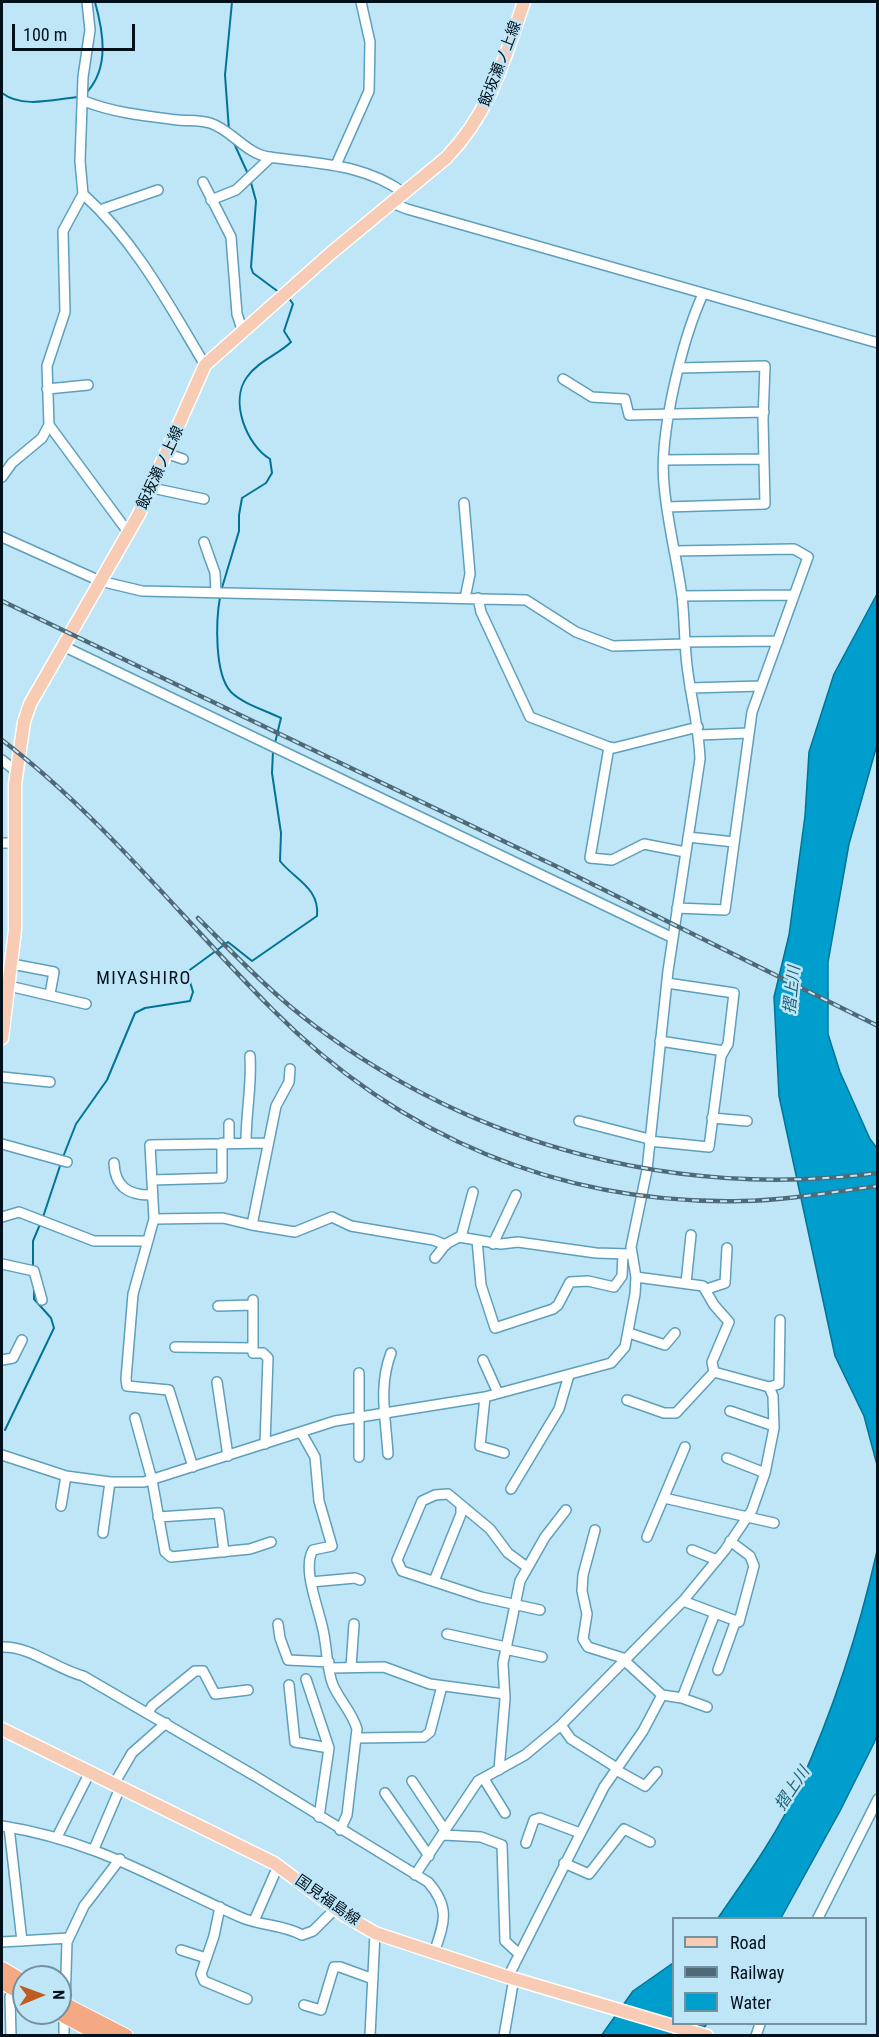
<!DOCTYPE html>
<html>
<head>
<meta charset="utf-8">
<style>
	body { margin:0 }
	#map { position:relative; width:879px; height:2037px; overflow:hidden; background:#bfe6f7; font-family:"Roboto Condensed",sans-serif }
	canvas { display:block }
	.frame { position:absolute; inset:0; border:3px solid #00111b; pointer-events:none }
	.legend { position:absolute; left:672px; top:1917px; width:195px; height:108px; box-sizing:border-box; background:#bfe6f7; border:2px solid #73919f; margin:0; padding:8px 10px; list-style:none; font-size:18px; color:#00111b }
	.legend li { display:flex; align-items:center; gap:12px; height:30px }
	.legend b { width:30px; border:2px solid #73919f }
	.north { position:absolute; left:12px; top:1965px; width:60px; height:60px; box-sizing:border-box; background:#bfe6f7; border:2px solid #73919f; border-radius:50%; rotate:89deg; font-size:16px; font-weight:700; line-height:24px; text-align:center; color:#00111b }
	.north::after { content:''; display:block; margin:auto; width:21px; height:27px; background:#bf5c22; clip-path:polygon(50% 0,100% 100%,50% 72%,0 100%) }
	.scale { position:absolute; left:12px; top:24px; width:123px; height:27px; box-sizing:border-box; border:3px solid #00111b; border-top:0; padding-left:8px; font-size:18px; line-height:21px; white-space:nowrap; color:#00111b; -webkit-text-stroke:4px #bfe6f7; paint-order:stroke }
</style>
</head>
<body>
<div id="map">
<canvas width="879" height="2037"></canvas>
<div class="frame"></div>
<ul class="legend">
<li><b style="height:8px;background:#f8cbb5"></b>Road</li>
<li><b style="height:8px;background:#4f6976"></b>Railway</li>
<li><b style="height:16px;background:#009ecc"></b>Water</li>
</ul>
<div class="north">N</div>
<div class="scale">100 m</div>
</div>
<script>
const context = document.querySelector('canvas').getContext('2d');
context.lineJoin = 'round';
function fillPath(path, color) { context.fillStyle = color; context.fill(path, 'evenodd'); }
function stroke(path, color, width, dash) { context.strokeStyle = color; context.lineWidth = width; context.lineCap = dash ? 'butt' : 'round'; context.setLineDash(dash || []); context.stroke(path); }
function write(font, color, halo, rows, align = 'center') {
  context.font = font + ' "Roboto Condensed","Noto Sans JP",sans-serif'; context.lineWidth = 5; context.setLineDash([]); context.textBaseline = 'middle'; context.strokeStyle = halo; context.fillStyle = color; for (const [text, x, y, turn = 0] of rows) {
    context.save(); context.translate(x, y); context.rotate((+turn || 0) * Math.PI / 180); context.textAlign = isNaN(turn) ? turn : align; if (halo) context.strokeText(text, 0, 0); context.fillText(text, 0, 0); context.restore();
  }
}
const water = new Path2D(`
	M877 594V745L849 844 828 962V1034L840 1072 870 1139 877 1148V1465L864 1416 835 1356 779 1096 774 997 789 935 805 816 809 752 834 674Z
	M877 1551 878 1733 874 1743 840 1811 781 1918H718C747 1876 778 1833 799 1786 833 1711 859 1631 877 1551Z
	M673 1963 674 2024H707L698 2035 601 2036 633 1991Z`);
fillPath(water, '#009ecc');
stroke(water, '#007497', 1.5);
stroke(new Path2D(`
	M87 92C110 67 103 31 95 2
	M2 93C23 109 55 99 79 97
	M229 130 225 75 232 2
	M233 141 248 174
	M250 179 256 201 251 267 253 273 280 293
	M221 591 239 531V515L242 498 266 483 272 473 270 459C247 445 229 402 247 377 257 362 279 354 291 342L284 331 293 304 288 297
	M220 597C216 620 214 674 231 692 243 704 267 711 281 718L275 743
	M63 1157 76 1124 107 1080 135 1013 145 1008 190 1001 193 992 187 972 228 942 252 961 317 916C320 888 294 879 280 861L281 833 272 773 273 751
	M43 1217 61 1163
	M33 1269V1241L41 1222
	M5 1430 54 1328 51 1318 34 1299V1287`), '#007497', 2);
const minor = new Path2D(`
	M84 101C114 113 146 116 178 120 188 121 200 120 210 123 232 130 246 154 269 157 317 164 363 163 404 193
	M336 165 369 91 370 42 361 2
	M203 182 231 237 237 314 243 332
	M83 194C136 242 169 305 205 365
	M211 200 236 190 271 157
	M392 203 407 209 878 343
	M100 210 158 190
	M563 379 592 397 625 399 629 415 764 412
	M47 389 88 385
	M49 425 128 532
	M165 453 183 459
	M664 460 764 459
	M2 477 12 463 42 438 49 425 47 366 65 312 63 231 83 194 80 161 83 77 90 30 87 2
	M152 488 204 499
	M464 503 470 574 465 598
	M667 507 765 504 763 420 765 366 679 368
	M2 537 100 581 142 591 526 600 576 632 613 646 685 644
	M204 542 215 573 216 592
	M674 551 794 549 808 557 752 712 725 910 677 908
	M682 596 794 595
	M478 598 481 612 530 717 609 747 590 858 612 860 644 844 685 852
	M685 642 778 641
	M63 646 673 938
	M690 688 761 686
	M699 735 748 733
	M609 747 614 748 698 727
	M2 760 17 772
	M688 837 734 842
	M2 843H15
	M12 964 54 972 50 994
	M9 986 86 1004
	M660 1041 724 1051
	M2 1077 50 1082
	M712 1118 747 1121
	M579 1121 649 1139
	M229 1124V1143
	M649 1141 709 1147 721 1056 728 1044 734 993 667 983
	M246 1142C246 1112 252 1085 250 1056
	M2 1144 67 1162
	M114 1163C115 1187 129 1196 153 1195
	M152 1180 222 1178V1143
	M2 1217 19 1212 94 1241H148
	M154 1219 223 1218 252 1225 276 1106 289 1082 290 1069
	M252 1225 295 1232 332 1217 351 1226 433 1240 446 1245
	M461 1237 473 1192
	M477 1240 481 1285 495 1328 553 1309 558 1305 570 1282 588 1281 614 1287 622 1276 623 1254
	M493 1244 516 1195
	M435 1258 446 1244 459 1237 501 1244 518 1242 596 1253 629 1254
	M2 1264 34 1271 42 1300
	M636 1277 703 1286 714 1305 729 1322 712 1362 714 1372
	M686 1283 691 1235
	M707 1289 725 1283 727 1248
	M253 1300V1353H263L268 1358 265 1444
	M218 1306 253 1305
	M629 1333 665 1345 675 1333
	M175 1347 253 1348
	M2 1360 13 1358 22 1340
	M483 1360 498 1393
	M359 1373V1457
	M217 1382 228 1456
	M769 1387 779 1384 780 1320
	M485 1397 480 1446 504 1453
	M730 1411 774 1426
	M135 1418 152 1480 165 1552 171 1557 250 1549 271 1542
	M301 1432 315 1457 319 1501 332 1546 313 1550C301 1570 321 1613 324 1635 327 1650 327 1671 333 1685 340 1701 352 1712 357 1729L347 1815 340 1830
	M388 1454C386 1419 378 1387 391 1353
	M2 1455 66 1476 110 1482H144L335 1421 485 1397 611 1363 625 1347 635 1294 636 1277 631 1247 647 1170 668 971 700 759C699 730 692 702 688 673 684 648 685 622 682 596 677 559 667 522 664 484 659 434 682 340 703 294
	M727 1458 765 1473
	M193 1467 169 1390 127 1386 126 1379 133 1294 154 1219 150 1145 268 1143
	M511 1489 559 1409 569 1375
	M664 1498 774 1523
	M61 1506 66 1476
	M158 1517 219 1513 224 1552
	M595 1530 583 1575 582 1591 587 1614 583 1639 588 1647 626 1659
	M103 1533 110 1482
	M647 1537 685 1447
	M692 1550 717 1560
	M527 1567 508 1553 490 1529 448 1494 435 1495 422 1501 397 1560 402 1571 481 1597 540 1610
	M434 1581 461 1514V1507
	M311 1582 355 1578 360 1580
	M683 1601 739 1622 754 1566 750 1556 730 1541
	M278 1624 280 1638 288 1660 329 1662
	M447 1634 506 1647
	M2 1647C30 1646 56 1669 83 1676L255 1776 428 1882C451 1908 444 1923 434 1953
	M505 1649 542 1657
	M625 1661 662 1695 682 1698 707 1707
	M351 1667 354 1624
	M331 1668 384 1667 430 1684 505 1694
	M718 1670 736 1620
	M306 1679 329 1748 319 1817
	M289 1685 295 1742 329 1748
	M682 1698 715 1613
	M148 1713 152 1706 195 1671H203L215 1694 248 1690
	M561 1725 571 1739 617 1768
	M358 1738 424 1737 430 1732 442 1686
	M499 1770 505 1699 503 1663 520 1581 545 1537 566 1510
	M616 1770 645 1786 657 1772
	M484 1779 505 1813
	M412 1781 446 1832
	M114 1784 132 1753 166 1723
	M385 1793 429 1856
	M2 1826C94 1840 157 1880 240 1917 260 1926 282 1924 302 1935L313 1931 335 1909
	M9 1827 22 1941
	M444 1835 481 1837 502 1845 505 1941 518 1953
	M57 1837 90 1772
	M526 1843 534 1820 540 1818 580 1833
	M94 1849 120 1788
	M564 1863 589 1874 624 1829 650 1842
	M415 1875 478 1781 525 1755 561 1725 683 1601 725 1550 752 1510 765 1473 774 1428 773 1396 769 1387 714 1372 676 1413H664L627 1400
	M220 1907 214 1936 201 1974 204 1981 247 1999
	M818 1918 878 1799
	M254 1921 278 1866
	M2 1942 69 1938
	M181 1950 206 1958
	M508 1977 604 1787 643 1731 662 1695
	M65 2004 67 1942 84 1906 120 1859
	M304 2005 321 2010 334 1967H340L373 1979
	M64 2016V2036
	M11 2036 10 1997 13 1988
	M370 2036 375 1933
	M504 2036 514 1978
	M756 2036 760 2024`);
const major = new Path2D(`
	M2 1038 15 930V784L24 722 30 704 139 514 205 365 331 253 446 158C490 113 504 60 524 2
	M2 1729 274 1863 344 1915 375 1933 508 1977 707 2036`);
const highway = new Path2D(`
	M2 1969 24 1982
	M2 1982 24 1994
	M60 2002 126 2036
	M59 2013 102 2036`);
stroke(minor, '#5e9fbb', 12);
stroke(major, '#fff', 15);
stroke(highway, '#fff', 16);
stroke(minor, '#fff', 9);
stroke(major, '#f8cbb5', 12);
stroke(highway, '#f3a984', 14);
const rail = new Path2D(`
	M2 601 566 871 878 1026
	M2 740C104 818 182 919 272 1009 399 1137 561 1205 742 1201 788 1200 833 1192 878 1186
	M198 918C235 955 273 995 315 1026 477 1147 677 1199 878 1173`);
stroke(rail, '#4f6976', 4.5);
stroke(rail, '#bfe6f7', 2, [7]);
write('15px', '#00111b', '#bfe6f7', [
	["飯坂瀬ノ上線",501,64,-69],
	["飯坂瀬ノ上線",161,468,-65],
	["国見福島線",327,1901,35]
]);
write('italic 16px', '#1e5f78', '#bfe6f7', [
	["摺上川",793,990,-84],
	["摺上川",793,1789,-56]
]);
context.letterSpacing = '1.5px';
write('18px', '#00111b', '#bfe6f7', [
	["MIYASHIRO",144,979]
]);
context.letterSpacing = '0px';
</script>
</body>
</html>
